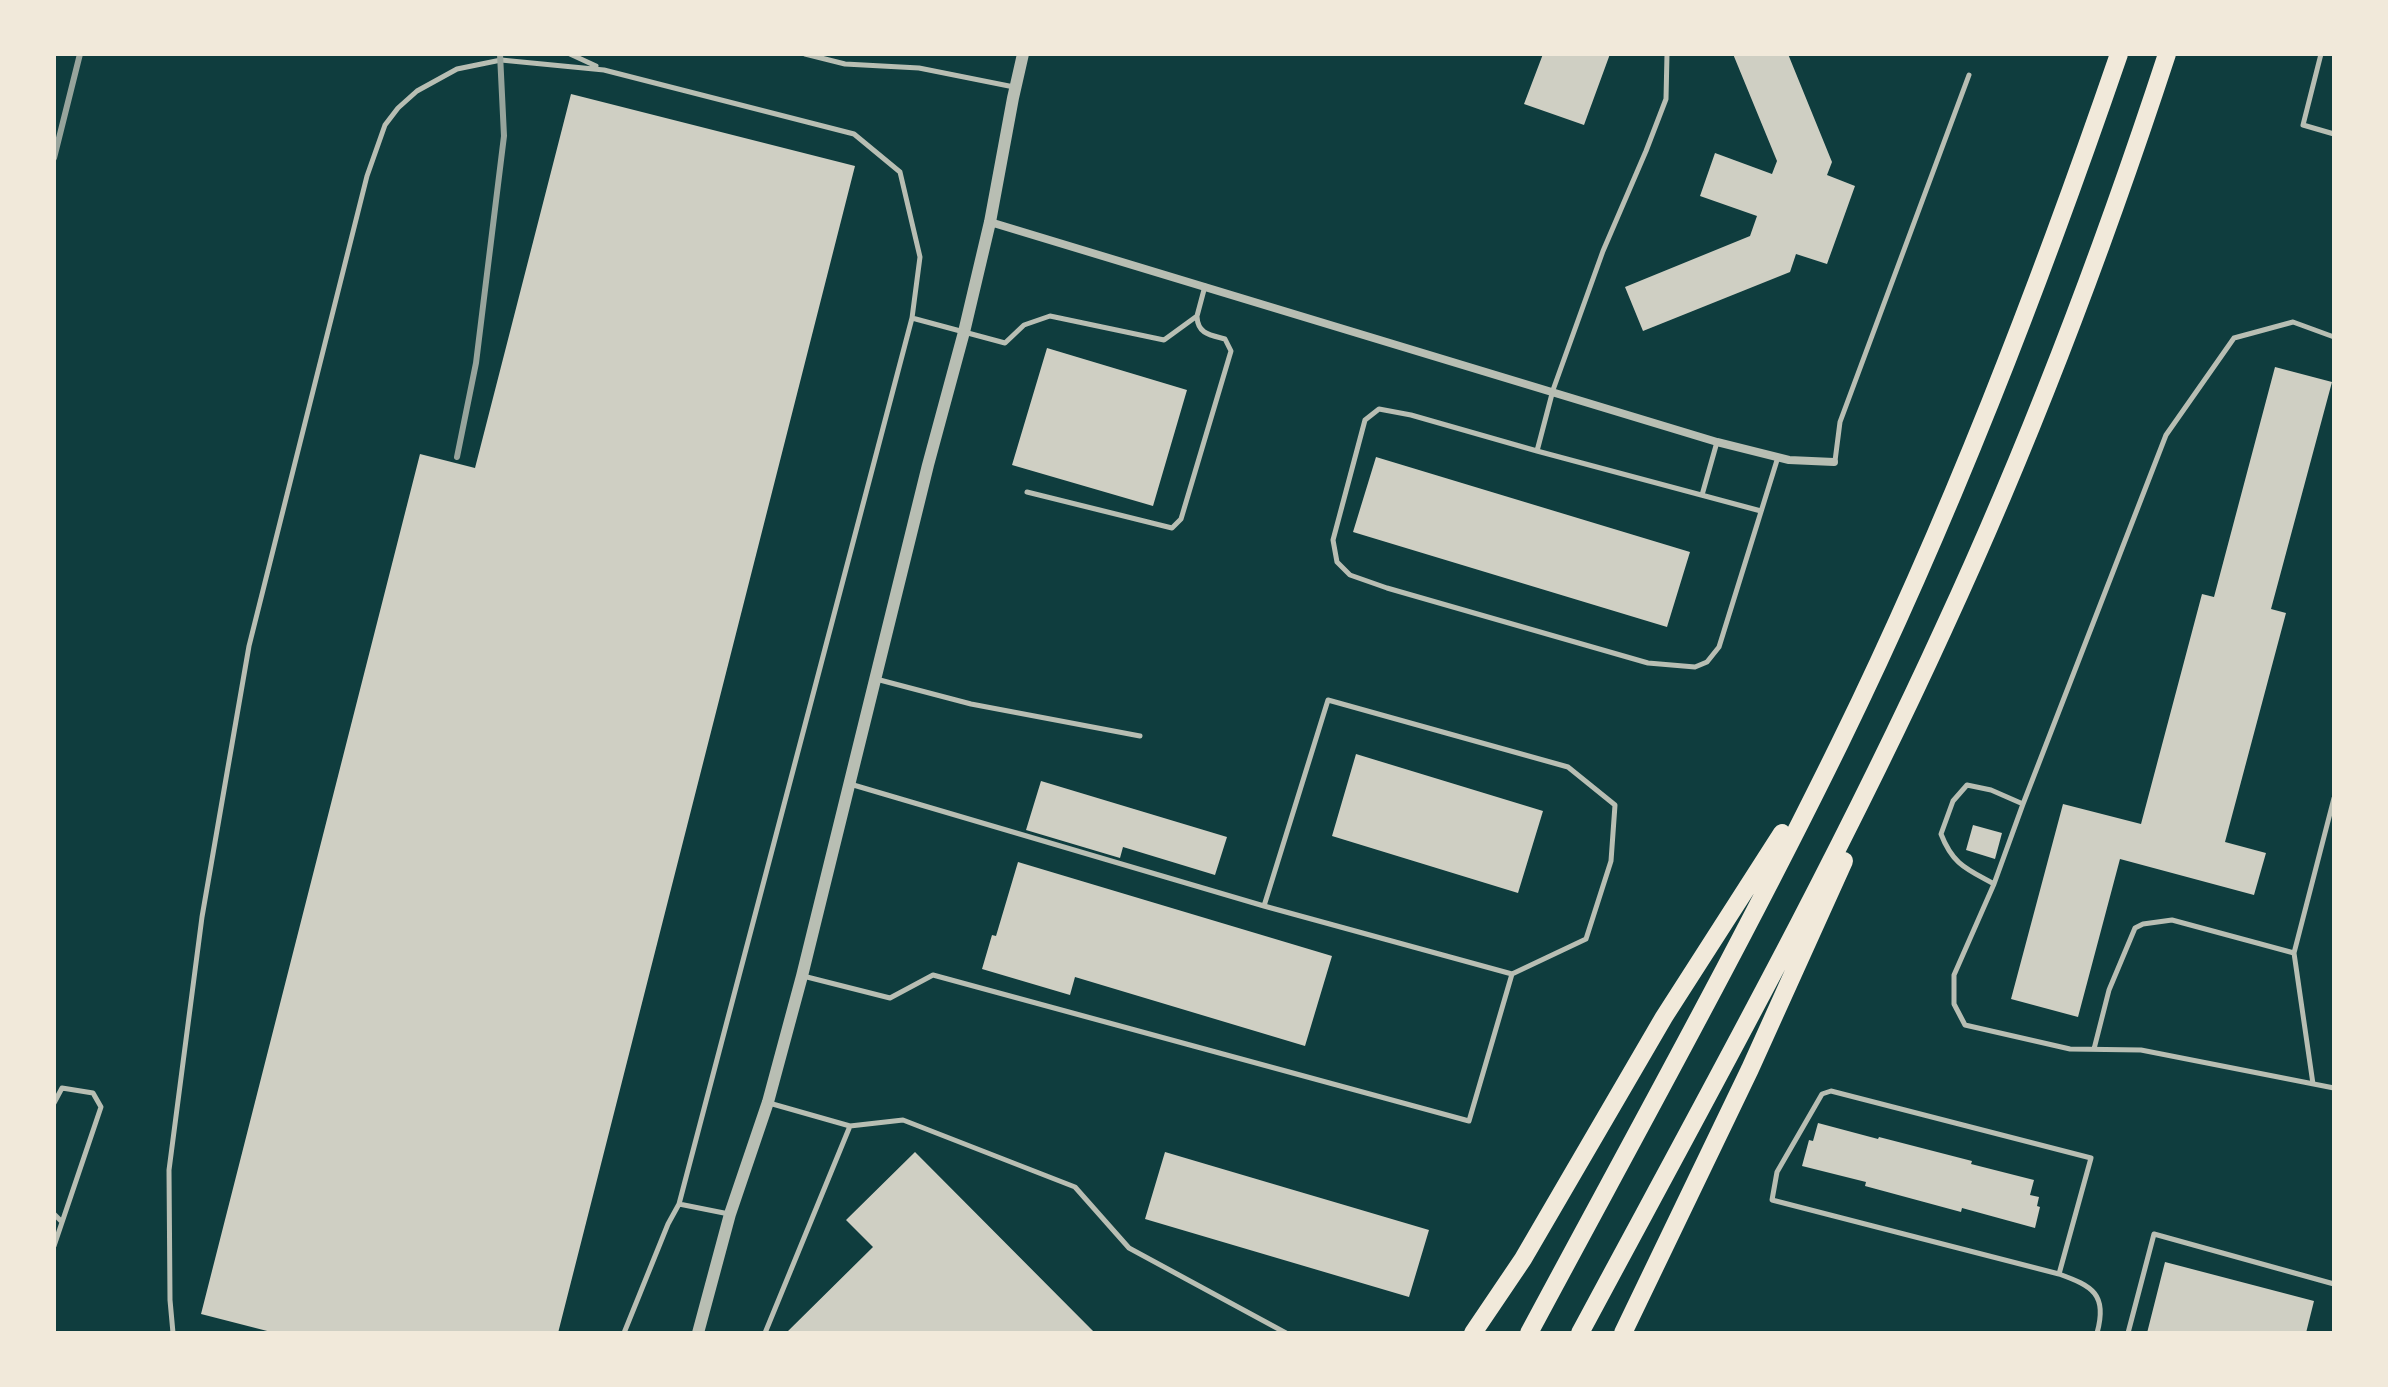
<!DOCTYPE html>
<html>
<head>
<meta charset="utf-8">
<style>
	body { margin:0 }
	#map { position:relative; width:2388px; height:1387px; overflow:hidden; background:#0f3d3e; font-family:"Noto Sans",sans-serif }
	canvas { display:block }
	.frame { position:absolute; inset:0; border:56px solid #f1e9da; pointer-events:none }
</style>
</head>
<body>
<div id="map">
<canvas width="2388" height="1387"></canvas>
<div class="frame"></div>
</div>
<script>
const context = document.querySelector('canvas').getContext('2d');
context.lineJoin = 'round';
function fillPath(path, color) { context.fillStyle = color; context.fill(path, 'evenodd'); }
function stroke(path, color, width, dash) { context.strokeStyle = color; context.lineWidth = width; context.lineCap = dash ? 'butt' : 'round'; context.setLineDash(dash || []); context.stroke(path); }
fillPath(new Path2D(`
	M1543 54H1610L1584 125 1524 104Z
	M1733 54H1788L1832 162 1827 175 1855 186 1827 264 1796 254 1790 272 1643 331 1625 287 1750 236 1757 216 1700 196 1715 153 1772 174 1777 161Z
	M571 94 855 166 558 1333H275L201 1314 420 454 475 468Z
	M1047 348 1187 390 1153 506 1012 465Z
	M2275 367 2332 382 2271 609 2286 613 2225 842 2266 853 2254 895 2120 859 2078 1017 2011 999 2063 804 2141 824 2202 594 2214 597Z
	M1376 457 1690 552 1667 627 1353 532Z
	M1356 754 1543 811 1518 893 1332 836Z
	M1041 781 1227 837 1215 875 1123 847 1120 858 1026 830Z
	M1973 825 2002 833 1995 859 1966 850Z
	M1018 862 1332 956 1305 1046 1075 977 1070 995 982 969 992 935 996 936Z
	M1818 1123 1878 1139 1879 1137 1972 1161 1971 1164 2034 1180 2030 1195 2039 1197 2037 1206 2040 1207 2035 1228 1962 1208 1961 1212 1865 1186 1866 1182 1802 1166 1809 1140 1813 1141Z
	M915 1152 1095 1333H786L873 1247 846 1220Z
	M1165 1152 1429 1230 1409 1297 1145 1219Z
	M2165 1262 2314 1301 2306 1333H2147Z`), '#cfcfc3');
stroke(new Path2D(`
	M570 54 596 66
	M805 54 845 64 919 68 1014 87
	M1667 54 1666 99 1646 151 1603 251 1553 390 1537 451 1411 415 1379 409 1365 420 1333 540 1337 562 1350 575 1387 588 1648 663 1695 667 1707 662 1719 647 1778 457
	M2321 54 2303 125 2334 134
	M2334 337 2293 322 2234 338 2166 435 2023 804 1994 884 1954 975V1004L1965 1025 2070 1049 2141 1050 2334 1088
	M1537 451 1761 511
	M1835 461 1840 422 1969 75
	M1027 492 1172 528 1181 519 1231 351 1225 339C1210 335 1198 334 1197 317
	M1702 495 1717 442
	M876 679 971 704 1140 736
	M850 784 1264 906 1512 974 1586 939 1611 861 1615 805 1568 767 1328 700 1264 906
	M1994 884C1967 869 1953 865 1941 834L1953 801 1967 785 1991 790 2023 804
	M2294 953 2334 798
	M803 976 890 998 933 975 1469 1121 1512 974
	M2094 1049 2109 990 2135 928 2143 924 2172 920 2294 953 2313 1084
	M54 1103 62 1088 93 1093 101 1107 54 1246
	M769 1103 850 1126 903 1120 1075 1187 1129 1248 1286 1333
	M679 1204 912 318 1005 343 1024 325 1050 316 1164 340 1197 316 1205 286
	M54 1214 62 1222
	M2059 1274 2091 1158 1831 1091 1822 1094 1777 1172 1772 1200 2059 1274C2092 1286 2108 1294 2097 1333
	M173 1333 170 1300 169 1170 202 917 249 646 367 176 385 125 398 108 417 91 457 69 501 60 604 70 854 134 900 172 920 257 912 318
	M624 1333 668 1224 679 1204 729 1214
	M765 1333 850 1126
	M2128 1333 2154 1234 2334 1284`), '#b8beb3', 5);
stroke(new Path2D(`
	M990 222 1717 442 1789 460 1834 462`), '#b8beb3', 8);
stroke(new Path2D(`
	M698 1333 730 1214 768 1102 802 976 928 465 964 332 990 222 1013 98 1023 54`), '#b8beb3', 12);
stroke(new Path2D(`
	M1473 1333 1523 1259 1664 1017 1782 833
	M1529 1333C1634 1137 1742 943 1840 743 1949 520 2038 289 2119 54
	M1580 1333C1705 1100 1834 869 1944 628 2030 442 2103 249 2167 54
	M1623 1333 1750 1069 1844 861`), '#f1e9da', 18);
stroke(new Path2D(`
	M54 158 80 54
	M457 457 476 363 504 136 500 54`), '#97a49c', 6);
</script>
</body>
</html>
